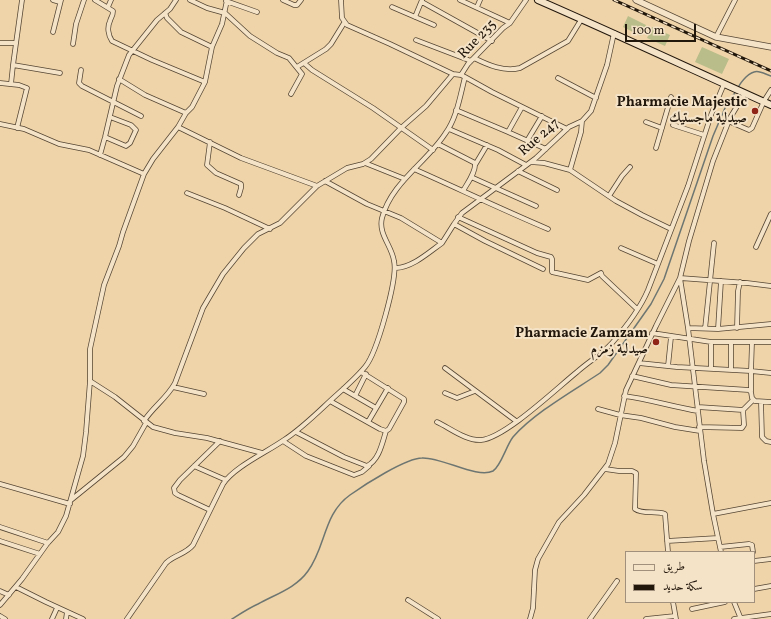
<!DOCTYPE html>
<html>
<head>
<meta charset="utf-8">
<style>
	body { margin:0 }
	#map { position:relative; width:771px; height:619px; overflow:hidden; background:#efd4aa; font-family:Vollkorn,Amiri,serif }
	canvas { display:block }
	.legend { position:absolute; left:625px; top:551px; width:130px; height:52px; box-sizing:border-box; background:#f5e3c8; border:1px solid #a1917c; margin:0; padding:5px 7px; list-style:none; font-size:12px; color:#22170b }
	.legend li { display:flex; align-items:center; gap:8px; height:20px }
	.legend b { width:20px; border:1px solid #a1917c }
	.scale { position:absolute; left:625px; top:24px; width:71px; height:18px; box-sizing:border-box; border:2px solid #22170b; border-top:0; padding-left:5px; font-size:12px; line-height:14px; white-space:nowrap; color:#22170b; -webkit-text-stroke:3px #f5e3c8; paint-order:stroke }
</style>
</head>
<body>
<div id="map">
<canvas width="771" height="619"></canvas>
<ul class="legend">
<li><b style="height:5px;background:#f5e3c8"></b>طريق</li>
<li><b style="height:5px;background:#22170b"></b>سكة حديد</li>
</ul>
<div class="scale">100 m</div>
</div>
<script>
const context = document.querySelector('canvas').getContext('2d');
context.lineJoin = 'round';
function fillPath(path, color) { context.fillStyle = color; context.fill(path, 'evenodd'); }
function stroke(path, color, width, dash) { context.strokeStyle = color; context.lineWidth = width; context.lineCap = dash ? 'butt' : 'round'; context.setLineDash(dash || []); context.stroke(path); }
function write(font, color, halo, rows, align = 'center') {
  context.font = font + ' Vollkorn,Amiri,serif'; context.lineWidth = 4; context.setLineDash([]); context.textBaseline = 'middle'; context.strokeStyle = halo; context.fillStyle = color; for (const [text, x, y, turn = 0] of rows) {
    context.save(); context.translate(x, y); context.rotate((+turn || 0) * Math.PI / 180); context.textAlign = isNaN(turn) ? turn : align; if (halo) context.strokeText(text, 0, 0); context.fillText(text, 0, 0); context.restore();
  }
}
fillPath(new Path2D(`
	M628 16 646 25 641 36 623 27Z
	M652 27 670 35 665 46 647 38Z
	M702 47 729 59 722 74 695 62Z`), '#b9bd89');
stroke(new Path2D(`
	M738 88C740 83 743 80 746 77 756 68 760 72 771 76
	M232 619C240 614 249 608 258 604 276 594 296 588 308 571 326 547 323 514 350 495 364 485 406 458 422 458 442 457 477 479 493 471 501 466 506 446 513 437 534 413 573 391 600 373L608 365 651 304 664 279 713 136 725 108 736 91`), '#6e7671', 1.5);
const minor = new Path2D(`
	M53 0 60 2
	M95 0 113 11C113 16 111 17 110 21 107 27 108 35 112 41L152 60 205 82
	M190 0 207 8 225 13 250 36 277 53 289 58 302 74 291 94
	M283 0 294 5H297L301 0
	M341 0 342 18 347 25 390 44 453 74
	M460 0 510 23
	M226 1 257 12
	M422 2 492 41
	M108 7 111 0
	M392 7 434 25
	M477 7 480 0
	M165 13 167 18 181 32 212 47
	M415 17 422 0
	M53 32 61 0
	M716 37 735 0
	M416 40 471 61
	M0 43H15
	M73 44 76 24 84 0
	M474 58C488 65 504 72 520 68L568 41 581 20
	M304 63 312 70 373 108 433 150
	M13 65 22 0
	M297 67 326 49 331 44 344 23
	M81 70 79 83 82 86 141 116
	M465 77 492 92 567 129
	M558 78 596 98
	M119 79 145 95 186 113
	M0 83 19 85 27 88 17 128
	M11 84 13 65 60 73
	M522 107 508 132 546 149
	M456 110 508 132
	M728 121 749 130 752 128 764 101 771 90
	M646 122 662 128
	M0 124 24 129 59 144 89 150 144 174
	M673 125 704 135
	M178 127 241 158 317 186
	M449 129 498 150 526 165
	M105 137 126 146 130 143 136 130 131 125 110 117
	M527 141 542 116
	M210 142 207 165 216 173 241 184V188L239 195
	M438 144 475 163C476 172 468 182 463 191
	M656 148 671 97
	M100 155 105 137 117 86 129 55 157 20 170 9 176 0
	M531 162 544 163 570 170 616 201 642 215 671 229
	M365 163 405 179
	M475 165 487 145
	M414 169C459 189 503 210 548 229
	M570 170 581 132 582 121
	M518 171 557 190
	M471 177 536 206
	M325 181 367 204 401 218 442 243 454 224 462 213 536 158 569 127 582 121 591 111 607 65 614 33
	M187 193 225 208 270 229
	M609 196 622 176 630 167
	M458 217 537 253 551 257 552 259V272L588 280 601 273 602 276 637 309
	M454 224 485 241 543 269
	M756 247 771 214
	M621 248 658 264
	M396 268C413 267 428 253 442 243
	M688 328 718 329 771 324
	M737 328 738 291 740 282
	M705 329 714 243
	M718 329 721 281
	M652 333 711 342H771
	M711 342V369
	M731 342V370
	M752 342 751 371 771 373
	M639 363 677 367 751 371V391
	M668 366 671 337
	M445 368 516 421
	M632 376 671 385 749 390 751 392 752 398 755 401 771 402
	M90 381 115 397 153 427 175 433 207 438 262 453
	M173 387 204 394
	M343 389 376 408
	M445 393 457 398 475 391
	M355 396 366 374
	M624 396C649 399 673 407 698 411
	M330 401 380 429 386 431 389 429 404 402V399L361 372
	M761 402 762 437 766 441 771 442
	M698 407 743 410
	M598 409 620 415 641 418 675 427 700 431
	M144 421C153 407 167 398 175 383L203 308 223 274 244 248 258 234 280 223 317 186 347 168 363 164 371 159 401 128 426 106 453 74 461 75 468 64 503 28 510 23 526 0
	M368 422 388 388
	M437 422C450 428 466 441 481 440 505 438 557 388 577 372 588 362 602 354 612 343 626 327 640 309 648 290L688 186 711 115 724 84
	M699 427 742 428 744 425 743 410 753 400
	M296 432 344 457 367 466C379 460 382 444 386 431
	M283 441 306 456 354 475 362 472 369 466
	M194 466 226 480
	M605 469 619 471H632L636 473 635 509C643 515 656 510 665 514L668 552
	M0 484 70 504
	M71 500 124 457 133 446 146 423
	M210 510 178 495 175 493 174 488 180 480 220 441
	M713 514 771 503
	M0 527 48 543
	M0 541 40 554
	M667 541 718 538
	M720 547 749 544 752 545 753 552
	M721 552 713 514 704 461 688 328 680 278 689 241 713 161 730 118 745 93
	M754 561 771 559
	M16 587 46 602 83 619
	M754 589 771 586
	M0 591 9 595
	M408 600 438 619
	M673 602 676 619
	M734 602 741 619
	M0 605 22 579 47 544 58 532 66 516 83 456 86 432 90 381V349L104 285 119 246 123 232 144 174 153 159 178 127 186 113 192 107 205 82 212 47 222 24 227 0
	M692 609 725 602
	M0 616 5 619
	M52 619 57 608
	M66 619 67 612
	M127 619 166 563C174 555 186 554 193 545L223 484C234 467 267 452 284 440 301 429 315 415 330 401 342 390 355 379 365 367 377 353 398 278 394 261 392 246 378 234 382 218 391 183 426 163 445 134 457 118 460 96 465 77L461 75
	M530 619 533 608 535 570 538 559 559 522 584 495 608 464 615 443 626 390 656 326 680 278 747 283 771 286
	M590 619 617 581
	M646 619 675 616
	M734 619 771 614`);
const tertiary = new Path2D(`
	M636 0 716 37 771 47`);
const secondary = new Path2D(`
	M538 0C616 34 693 70 771 105`);
stroke(minor, '#554633', 5.5);
stroke(tertiary, '#554633', 7);
stroke(secondary, '#22170b', 8);
stroke(minor, '#f5e3c8', 4);
stroke(tertiary, '#f5e3c8', 5.5);
stroke(secondary, '#f5e3c8', 6);
const rail = new Path2D(`
	M614 0 771 71`);
stroke(rail, '#22170b', 3);
stroke(rail, '#f5e3c8', 1.5, [4.5]);
for (const [x, y, r, color] of [
	[755,111,4,"#8f2418"],
	[656,342,4,"#8f2418"]
]) { const dot = new Path2D(); dot.arc(x, y, r, 0, 2 * Math.PI); context.fillStyle = color; context.fill(dot); stroke(dot, '#f5e3c8', 1.5); }
write('14px', '#22170b', '#f5e3c8', [
	["Rue 235",478,40,-46],
	["Rue 247",540,138,-41]
]);
write('bold 14px', '#22170b', '#f5e3c8', [
	["Pharmacie Majestic",747,103],
	["صيدلية ماجستيك",747,119],
	["Pharmacie Zamzam",648,334],
	["صيدلية زمزم",648,350]
], 'right');
</script>
</body>
</html>
